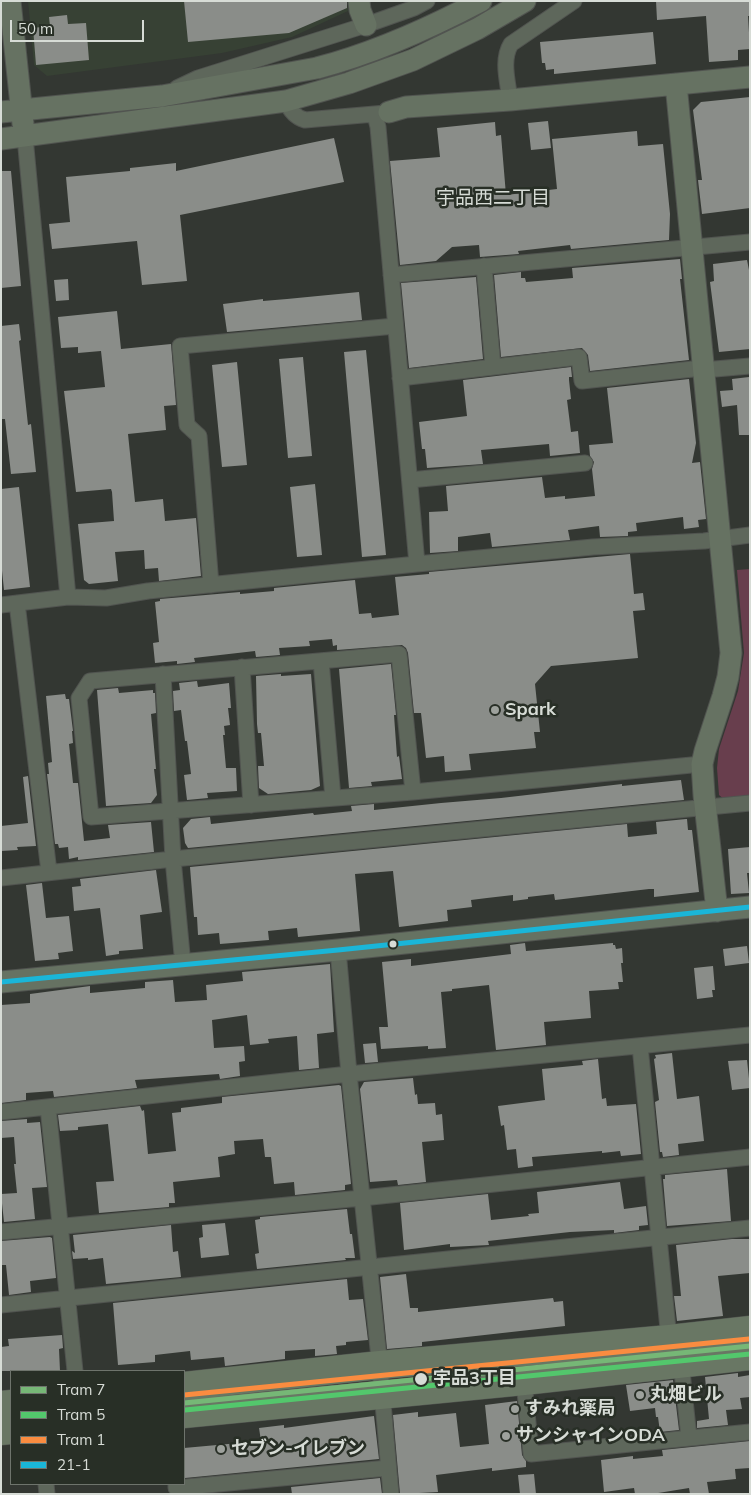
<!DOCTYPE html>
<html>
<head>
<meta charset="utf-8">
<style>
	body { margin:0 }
	#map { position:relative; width:751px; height:1495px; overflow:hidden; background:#333732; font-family:Mulish,sans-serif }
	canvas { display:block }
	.frame { position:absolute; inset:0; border:2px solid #d7dcd6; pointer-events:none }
	.legend { position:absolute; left:10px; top:1370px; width:175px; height:115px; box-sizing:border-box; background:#282f26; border:1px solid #6e746c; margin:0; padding:6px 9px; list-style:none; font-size:15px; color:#d7dcd6 }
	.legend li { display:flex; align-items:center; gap:10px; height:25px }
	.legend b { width:25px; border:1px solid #6e746c }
	.scale { position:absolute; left:10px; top:20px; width:134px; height:22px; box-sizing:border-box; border:2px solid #d7dcd6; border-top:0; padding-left:6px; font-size:15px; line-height:18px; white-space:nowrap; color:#d7dcd6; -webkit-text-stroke:4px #282f26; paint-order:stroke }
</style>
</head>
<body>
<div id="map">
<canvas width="751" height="1495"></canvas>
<div class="frame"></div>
<ul class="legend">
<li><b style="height:6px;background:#76b776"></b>Tram 7</li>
<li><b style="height:6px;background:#53c76c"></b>Tram 5</li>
<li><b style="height:6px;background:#fa8c40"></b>Tram 1</li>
<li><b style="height:6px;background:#1ab6d8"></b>21-1</li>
</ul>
<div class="scale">50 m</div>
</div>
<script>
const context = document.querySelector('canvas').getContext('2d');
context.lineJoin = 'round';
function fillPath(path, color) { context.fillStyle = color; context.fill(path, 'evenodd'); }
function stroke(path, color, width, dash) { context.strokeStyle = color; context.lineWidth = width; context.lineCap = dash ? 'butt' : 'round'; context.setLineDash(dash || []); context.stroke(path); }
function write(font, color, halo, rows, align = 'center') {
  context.font = font + ' Mulish,"Noto Sans JP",sans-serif'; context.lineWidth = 5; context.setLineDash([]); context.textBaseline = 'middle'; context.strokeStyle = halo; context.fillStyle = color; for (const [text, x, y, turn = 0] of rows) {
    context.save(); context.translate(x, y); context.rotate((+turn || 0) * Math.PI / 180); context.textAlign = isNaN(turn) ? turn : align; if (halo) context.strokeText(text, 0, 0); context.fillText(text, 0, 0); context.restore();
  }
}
fillPath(new Path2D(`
	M28 1H347L348 11 292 37 222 53 47 76 34 65Z`), '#374134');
fillPath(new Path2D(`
	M750 569V798L726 801 719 795 717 768 719 749 738 691 744 653 737 570Z`), '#683e4d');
fillPath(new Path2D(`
	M184 1H347V8L289 33 188 42Z
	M656 1H750V16H748L750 49 738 50V60L709 62 706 16 657 20Z
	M67 15 68 24 86 23 89 60 36 65 33 28 50 26 49 17Z
	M653 32 656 64 554 74V69L546 70 545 63H542L540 42Z
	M750 97V208L702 214 698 180H702L693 110 701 102Z
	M548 121 551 148 531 150 528 123Z
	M495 122 496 136 501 135 506 195 557 189 552 139 637 131 638 146 663 144 670 214 669 240 571 249 570 245 518 251 519 254 480 257 479 245 452 247 436 261 400 265 390 161 440 157 437 128Z
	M334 138 344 182 180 215 187 281 142 285 137 241 52 249 49 224 70 222 66 177 130 171V168L176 163V171Z
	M1 171H11L21 286 1 288Z
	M680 259 682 279H680L689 360 590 371 588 355 582 348 501 357 494 275 521 272V278H525L526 282 573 278 572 268Z
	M747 260 750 275V349L719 352 710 282 714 281 713 264Z
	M476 277 483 359 409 368 401 283Z
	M68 279 69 300 56 301 54 280Z
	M359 292 362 320 227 332 223 304 263 299V301L287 299Z
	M117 311 121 349 171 344 176 405 164 406 166 430 128 434 135 502 163 499 165 521 196 518 201 576 159 581 158 568 145 569 144 550 115 552 118 581 89 584 84 580 78 524 114 521 112 492 111 489 76 492 64 391 105 387 101 351 78 353V347L61 348 58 317Z
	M19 324 21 340 19 341 28 425 31 424 36 472 11 474 5 419H1V326Z
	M366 350 386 555 362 557 344 352Z
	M303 357 312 456 288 458 279 359Z
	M237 362 247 465 222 467 212 365Z
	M571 367 572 377H569V380L571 399 567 400 571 432 578 431 580 453 550 456 549 444 481 450 483 464 427 468 425 449H422L419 422 467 416 463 380Z
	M749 377 750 435H739L737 405 722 407 720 391 733 390 732 379Z
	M689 379 696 443 692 463 700 462 706 519 698 520 699 527 684 529 683 517 636 523 637 531 628 532V536L600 537 599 526 568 530 570 540 492 547 490 533 458 537V551L430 553 429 512 448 511 446 486 542 477 545 498 565 496V499L595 496 592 469 594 462 590 456 589 445 613 443 607 388Z
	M315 484 322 555 297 557 290 487Z
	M19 487 30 587 4 590 1 561V489Z
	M630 554 634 594 643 593 645 610 633 611 638 658 551 666 535 684 540 732H534L536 748 469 754 471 770 445 772 444 756 426 758 421 713H414L408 653 406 648 402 645 337 650V645L333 646 332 639 309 641 310 646 279 648 280 655 256 657 255 651 194 658 195 662 177 664V661L155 663 153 643 159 642 155 602 160 601V599L240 592V594L274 591V588L355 580 359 614 371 613 372 618 399 615 395 577 429 574V572Z
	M391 664 396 715H394L397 757 399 756 402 779 371 782 372 786 349 788 339 669Z
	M281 674V676L311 674 320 786 311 790 268 794 259 788 258 766H264L261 733H258L257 724 256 676Z
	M197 681 198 687 229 683 231 708H228L230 725 224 726 225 735H223L226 768H236L237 791 207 793 208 798 187 800 184 775 191 774 187 741H185L181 710 174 711 173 691 180 690 179 683Z
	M118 688 119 693 153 690V693H155L156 713 151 714 156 769H154L157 795 151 803 106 806 97 690Z
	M65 694 66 699H69L73 731H72L73 743 69 744 73 783H78L84 841 110 838 108 825 151 822 154 852 78 860V857L69 859 68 847 59 848 58 844H55L47 774H49L48 763 52 762 46 696Z
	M28 776 36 846 17 847 18 850 1 851V826L28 823 23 777Z
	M681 780 684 800 188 848 185 843 183 828 191 819 210 817 211 824 313 813 314 815 352 811 351 806 374 804V810L441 803 501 798 622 784V786Z
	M686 819H687L688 830H692L699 892 654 897V889H649L555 900 554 894 528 897V899L513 901V895L487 898 471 900 472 907 447 910 448 921 399 927 393 871 355 874 360 931 298 937 297 928 268 931 269 940 220 944 219 933 198 935 197 917H194L190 867 627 824 628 837 657 834 656 822Z
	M750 847V873H747L749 893 731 894 728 849Z
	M156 870 162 912 140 915 143 949 119 951V954L106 956 100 908 74 911 72 887 81 886 80 879Z
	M42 883 46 918 69 916 73 951 58 953 59 959 35 961 26 885Z
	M525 943 526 951 613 943V945H615L616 949 622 948 623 963H621L623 982H618L619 989 589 991 591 1018 544 1022 546 1045 496 1050 489 985 452 989V991L441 992 446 1048 428 1049V1046L381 1049 379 1027H388L382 962 411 959V966L511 954 510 945Z
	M747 946 749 963 725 966 723 949Z
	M330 964 334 1032 317 1034 319 1068 299 1070 297 1036 268 1039 269 1043 250 1045 247 1015 212 1020 214 1048 244 1046 245 1061 239 1062 240 1076 220 1079 219 1074 135 1080 137 1088 54 1097 53 1091 26 1093V1100L1 1103V1005L30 1003V994L90 986V993L145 988V982L173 980 175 1002 207 1000 206 985 243 981 242 972Z
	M713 966 715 990H712L713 997 697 999 694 968Z
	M376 1043 378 1062 365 1063 363 1044Z
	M672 1053 677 1099 699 1096 704 1141 678 1144 679 1155 663 1157 662 1152H660L655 1102 659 1100 654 1059 656 1058 655 1055Z
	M598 1059 602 1099 606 1098 607 1106 636 1104 641 1154 621 1156 620 1151 602 1153V1151L532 1157 533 1166 518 1168 516 1149 507 1150 504 1125 501 1126 498 1106 545 1100 542 1069 583 1065 582 1061Z
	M747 1060 750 1088 732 1090 728 1061Z
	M413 1078 415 1095 417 1094 418 1104 435 1103 436 1115 442 1114 444 1140 422 1142 426 1182 398 1185 397 1180 370 1182 360 1089 364 1082Z
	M339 1085 341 1086 351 1184 345 1185V1190L295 1195 294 1182 274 1184 271 1157H265L263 1139 234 1141 235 1154 218 1157 220 1177 173 1182 175 1203H169V1207L99 1213 96 1182 114 1181 108 1124 78 1127V1130L60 1131 58 1115 140 1106 142 1111 144 1110 148 1154 176 1151 172 1113 181 1112V1108L222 1103V1097Z
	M27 1119V1123L40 1122 47 1187 32 1188 35 1219 4 1222 1 1194 17 1193 14 1164H16L14 1137 1 1138V1121Z
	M727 1169 731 1221 667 1226 663 1179H665V1175Z
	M620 1182 624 1209 646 1206 648 1225 639 1226V1230L614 1233V1230L570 1232 488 1241 489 1245 450 1247V1244L404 1250 400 1203 488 1194 491 1220 529 1216 528 1214 539 1213 537 1192Z
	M347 1209 350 1234H352L355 1258H345L346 1260 257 1269 255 1254 259 1253 255 1220 260 1219V1217Z
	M225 1223 229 1255 201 1258 199 1238 203 1237 202 1225Z
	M171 1225 173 1252 178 1251 181 1277 106 1284 103 1258 88 1260V1258L73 1259 72 1251 75 1253 73 1235Z
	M50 1237 52 1238 56 1278 30 1281 31 1292 9 1295 6 1265H1V1241Z
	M732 1239H750V1273L718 1276 723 1316 677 1321 674 1296H681L676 1245Z
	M406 1274 410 1308H418V1312L553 1298 554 1302 563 1301 565 1326 422 1342V1346L387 1349 380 1277Z
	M347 1279 349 1300 363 1299 368 1340 346 1342V1345L336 1346 337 1354 315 1356V1349L285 1351V1359L225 1366 224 1357 191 1360 190 1351 155 1355V1362L118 1365 113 1303Z
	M62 1335 63 1348 59 1349 60 1371H1V1347L9 1346 8 1339Z
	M738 1373V1377L750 1375V1397L740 1398 742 1409 726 1410 728 1425 697 1428V1421L709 1419 705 1377Z
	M673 1380 679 1430 660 1432 658 1417H656L655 1408 630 1411 626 1385Z
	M517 1401 522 1455 526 1461V1467L492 1471V1468L436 1475 438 1492 400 1494 393 1415 418 1412V1417L456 1413 460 1447 489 1444 485 1405Z
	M374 1416 379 1459 185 1478 184 1448 261 1441 259 1428 284 1425V1428Z
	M750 1441V1468L735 1469 736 1479 707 1482 709 1494H690L689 1488 652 1494H635L634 1488 604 1492 601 1460 633 1456V1459L663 1456 662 1450Z
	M534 1474 536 1494H520L518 1475Z
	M380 1478 382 1494H292L291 1487Z`), '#8a8d89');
const street = new Path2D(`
	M177 88 198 78 366 25 414 8 427 1
	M510 100C508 82 501 60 511 44L574 1
	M286 101C290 111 295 117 305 120L386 113
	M375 115 378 127 417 564
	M25 137 68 597
	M484 266 493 367
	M391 275 750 242
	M400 378 579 357 582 381 693 369H715L750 366
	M410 480 585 463
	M211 585 199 436 187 425 180 346 395 326
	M17 603 49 872
	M1 605 68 597 106 598 148 591 417 564 593 547 704 541 750 535
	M321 661 333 798
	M242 667 251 805
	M163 674 173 859 183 965
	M413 792 399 654 90 681 79 698 91 817 413 792 702 764
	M1 878 173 859 750 803
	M338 950 349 1074 379 1358 391 1494
	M640 1046 669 1339
	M48 1107 75 1371
	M1 1112 349 1074 750 1035
	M1 1232 362 1198 750 1157
	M1 1305 750 1228
	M681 1362 689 1438
	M524 1381 531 1454 750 1432
	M46 1484 47 1494
	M176 1484V1488L388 1468`);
const secondary = new Path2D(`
	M10 1 23 124
	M359 1 360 10 366 25
	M676 84 731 653 728 677 723 696 705 751 702 764 704 795 717 911
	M1 112 162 96 317 68C375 53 428 29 481 1
	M389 112 406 107 510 100 750 77
	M1 139 286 101 349 83 413 60 477 29 525 1
	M1 982 338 950 750 907`);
const highway = new Path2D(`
	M184 1386 380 1365 669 1339 750 1330
	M1 1405 11 1404
	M184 1414 524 1381 750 1356
	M1 1431 11 1430`);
stroke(street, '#515450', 17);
stroke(secondary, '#515450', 23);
stroke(highway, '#515450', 29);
stroke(street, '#5e675b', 15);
stroke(secondary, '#667262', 21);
stroke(highway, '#697764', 28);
stroke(new Path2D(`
	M1 982 338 950 750 907`), '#1ab6d8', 5);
stroke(new Path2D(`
	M184 1403 750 1346`), '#76b776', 5);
stroke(new Path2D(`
	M185 1410 750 1354`), '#53c76c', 5);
stroke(new Path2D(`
	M184 1395 749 1339`), '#fa8c40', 5);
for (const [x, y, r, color] of [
	[495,710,5,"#9ea29d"],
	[393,944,4.5,"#d7dcd6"],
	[421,1379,7,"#d7dcd6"],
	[640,1395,5,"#9ea29d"],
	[515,1409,5,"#9ea29d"],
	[506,1436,5,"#9ea29d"],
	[221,1449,5,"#9ea29d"]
]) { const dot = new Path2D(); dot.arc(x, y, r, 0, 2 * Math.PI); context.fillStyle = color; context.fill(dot); stroke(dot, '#282f26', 2); }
write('bold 18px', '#d7dcd6', '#282f26', [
	["Spark",505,710],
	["丸畑ビル",650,1395],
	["すみれ薬局",525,1409],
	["サンシャインODA",516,1436],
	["セブン-イレブン",231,1449]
], 'left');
write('bold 18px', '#d7dcd6', '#282f26', [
	["宇品3丁目",433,1379]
], 'left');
write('19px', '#d7dcd6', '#282f26', [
	["宇品西二丁目",493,198]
]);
</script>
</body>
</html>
